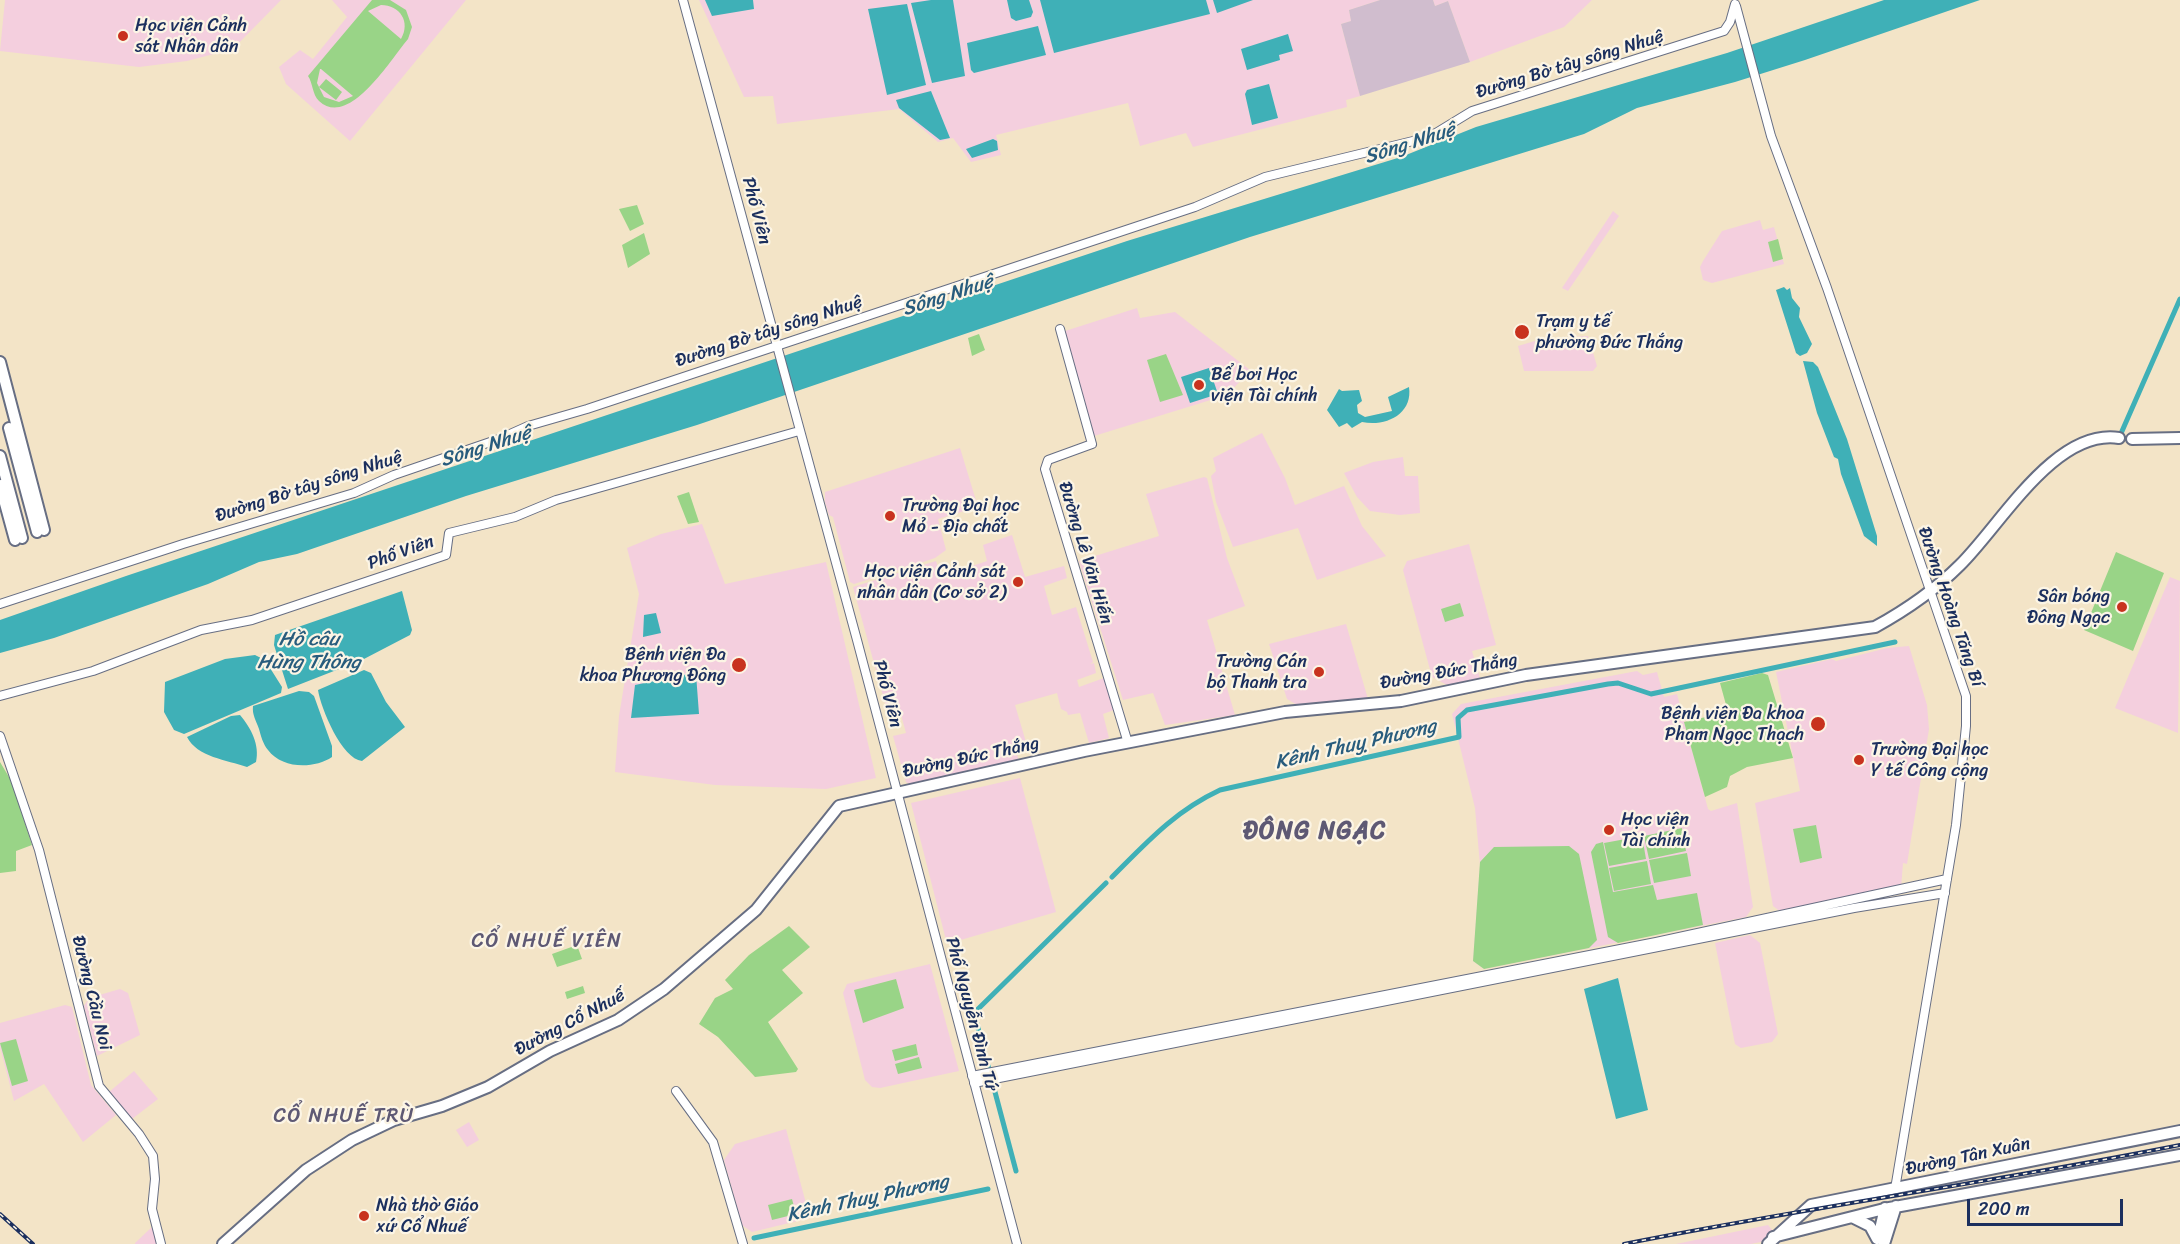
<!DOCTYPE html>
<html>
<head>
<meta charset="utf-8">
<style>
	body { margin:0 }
	#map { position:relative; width:2180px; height:1244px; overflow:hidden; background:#f3e4c7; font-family:Sriracha,sans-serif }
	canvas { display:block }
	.scale { position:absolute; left:1967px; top:1199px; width:156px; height:27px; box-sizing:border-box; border:3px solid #1b2f5e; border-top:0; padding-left:8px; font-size:18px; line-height:21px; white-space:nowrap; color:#1b2f5e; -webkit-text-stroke:4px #fcf5e5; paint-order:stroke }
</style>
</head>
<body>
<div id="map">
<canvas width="2180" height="1244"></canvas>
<div class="scale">200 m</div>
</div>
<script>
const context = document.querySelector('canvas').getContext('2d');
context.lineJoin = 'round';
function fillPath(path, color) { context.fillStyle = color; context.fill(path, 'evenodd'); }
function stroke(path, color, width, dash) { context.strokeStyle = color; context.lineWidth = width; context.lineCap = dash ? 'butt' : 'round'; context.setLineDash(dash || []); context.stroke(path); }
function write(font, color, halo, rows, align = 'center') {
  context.font = font + ' Sriracha,sans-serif'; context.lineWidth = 4.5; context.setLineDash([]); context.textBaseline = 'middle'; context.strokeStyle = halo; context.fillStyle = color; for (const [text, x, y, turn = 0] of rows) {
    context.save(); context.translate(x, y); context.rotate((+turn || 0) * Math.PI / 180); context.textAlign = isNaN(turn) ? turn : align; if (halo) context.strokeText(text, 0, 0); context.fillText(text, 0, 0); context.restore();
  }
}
fillPath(new Path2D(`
	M5 0H281L233 49 187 61 139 67 0 51Z
	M332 0H466L350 141 286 84 279 67 300 50 313 59 347 17Z
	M699 0H1380L1349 10 1351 21 1341 24 1360 96 1346 100 1347 107 1193 147 1186 133 1140 146 1128 103 996 135 1001 155 971 162 953 138 938 142 899 109 777 124 773 96 744 97Z
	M1433 0H1592L1564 27 1470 62 1448 1 1435 6Z
	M1613 211 1619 216 1568 291 1562 288Z
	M1760 220 1763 230 1774 227 1784 264 1712 283 1703 280 1700 267 1703 261 1722 231Z
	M1137 308 1140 318 1175 312 1250 370 1233 389 1214 399 1094 436 1062 332Z
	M1588 336 1597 366 1593 371H1524L1518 346 1545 338 1556 343 1567 337Z
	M1262 433 1285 478 1295 505 1344 486 1362 526 1386 556 1317 580 1298 528 1233 547 1216 502 1211 476 1216 471 1213 458Z
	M960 448 978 507 938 519 946 550 935 558 914 565 854 584 850 582 833 517 829 515 825 502V492Z
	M1403 457 1405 476H1418L1420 513 1400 515 1370 511 1357 497 1344 473 1373 462Z
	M1204 477 1207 478 1227 558 1245 606 1207 620 1235 715 1165 725 1153 693 1123 700 1079 561 1159 536 1146 494Z
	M702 524 725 584 826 562 876 778 826 789 715 785 615 772 619 716 639 594 627 548 661 534Z
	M1012 535 1025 577 1064 566 1067 578 1044 586 1052 615 1076 607 1093 662 1090 664 1094 663 1096 673 1077 680 1079 687 1104 678 1114 710 1103 714 1109 738 1089 743 1080 713 1068 715 1067 712 1061 709 1057 693 1015 705 1026 742 1015 746 1019 762 911 785 906 782 893 736 906 733 900 711 888 714 853 587 936 561 941 576 975 565 987 561 983 545Z
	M1469 544 1496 645 1472 651 1480 678 1447 685 1432 677 1403 570 1407 561Z
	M2170 577 2180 581 2178 733 2115 708Z
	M1346 624 1368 699 1302 708 1287 699 1269 644Z
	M1909 646 1927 705 1929 729 1907 864 1903 863 1901 888 1781 912 1773 906 1755 803 1800 791 1776 672 1832 659 1836 661 1887 648Z
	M1637 671 1643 675 1657 672 1664 697 1677 694 1708 809 1711 811 1737 803 1753 907 1746 917 1484 969 1473 961 1480 865 1475 808 1452 714 1461 704Z
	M1020 778 1056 912 947 944 911 803Z
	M1750 935 1760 943 1778 1034 1772 1042 1741 1048 1735 1044 1715 943Z
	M930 964 959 1071 880 1088 872 1087 865 1080 843 993 847 984Z
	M120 989 128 993 140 1035 97 1056 84 1006 89 998Z
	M65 1005 72 1007 91 1085 116 1115 83 1142 44 1084 14 1101 0 1047V1023Z
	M134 1071 158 1099 132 1119 109 1092Z
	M469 1122 479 1140 467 1147 456 1130Z
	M786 1129 810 1218 752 1232 742 1225 724 1160 735 1144Z
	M1768 1225 1773 1231 1765 1241 1751 1244H1676Z
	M153 1226 159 1244H135V1243Z`), '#f4cfde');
fillPath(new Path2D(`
	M1380 0H1433L1435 6 1448 1 1470 62 1360 96 1341 24 1351 21 1349 10Z`), '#d0bdce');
fillPath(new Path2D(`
	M372 0H390L406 10 412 27 408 39C391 59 349 129 319 101 312 94 313 83 308 76ZM381 5C400 5 411 22 401 39L368 11ZM320 69H321L353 96 339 102 324 97 317 83Z
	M326 79 342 92 336 100 319 87Z
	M637 205 644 224 630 231 619 209Z
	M644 233 650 254 628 268 622 245Z
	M1778 239 1783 259 1773 262 1768 242Z
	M979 334 985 350 972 356 968 338Z
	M1166 354 1183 395 1160 402 1147 360Z
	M689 492 699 522 688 524 677 496Z
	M2116 552 2164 573 2133 651 2084 630Z
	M1460 603 1464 616 1445 622 1441 609Z
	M1762 673 1768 675 1793 758 1747 767 1730 776 1727 787 1705 797 1684 722 1728 712 1720 683Z
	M0 762 12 782 32 845 16 851V871L0 873Z
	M1816 825 1822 858 1800 863 1793 829Z
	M1682 828 1686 851 1649 859 1644 836Z
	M1642 836 1646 859 1609 866 1604 843Z
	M1603 842 1613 892 1653 885 1657 900 1697 893 1703 925 1618 943 1608 937 1591 852 1596 844Z
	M1569 846 1579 854 1597 940 1589 948 1484 969 1473 961 1480 862 1494 847Z
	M1687 853 1691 876 1654 883 1649 860Z
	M1647 861 1651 884 1614 891 1609 868Z
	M789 926 810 947 782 970 803 993 768 1022 798 1069 796 1072 755 1077 718 1037 699 1024 715 998 733 989 725 980 749 955Z
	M577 945 582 959 557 967 552 954Z
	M896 979 904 1008 863 1023 854 990Z
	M583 986 585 993 567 999 565 992Z
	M16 1039 28 1081 12 1086 0 1043Z
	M916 1044 918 1055 895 1061 892 1050Z
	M919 1057 922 1068 898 1074 895 1064Z
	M792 1199 796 1214 772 1220 768 1205Z`), '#99d487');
fillPath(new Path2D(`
	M705 0H753L754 9 712 16Z
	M931 0H953L965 76 932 83 911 3Z
	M1007 0H1029L1033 12 1031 17 1016 21 1011 18Z
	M1040 0H1206L1210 14 1054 53Z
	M1213 0H1253L1217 13Z
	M1884 0H1980L1805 60 1735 82 1637 108 1584 134 1250 237 697 425 466 496 297 554 259 562 208 584 54 638 0 653V620L126 576 1127 241 1401 157 1476 127 1727 53Z
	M907 4 926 85 887 95 868 9Z
	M1038 26 1046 55 974 73 971 70 967 43Z
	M1288 34 1293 51 1279 55 1280 60 1247 70 1241 49Z
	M1269 84 1278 118 1252 125 1245 94 1247 90Z
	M931 91 950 138 940 140 899 108 896 100Z
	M993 139 997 141 998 150 972 158 966 149Z
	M1784 287 1787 290 1790 288 1792 298 1800 308 1799 317 1812 344 1807 353 1800 356 1796 353 1776 290Z
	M1803 361 1813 362 1818 367 1847 439 1877 536V546L1864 536 1841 474 1838 459 1834 457 1817 413Z
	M1209 368 1218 394 1190 403 1181 377Z
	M1409 387C1413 414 1386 427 1362 422L1352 428 1347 423 1339 427 1327 410 1339 389 1342 391 1359 390 1362 401 1357 405 1358 413 1365 417 1392 411 1388 397Z
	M402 591 412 630 410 635 362 660 288 689 274 645 275 635Z
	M656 613 661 633 643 637 644 615Z
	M255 655 265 660 282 687 281 693 184 734 174 730 164 712 165 682 225 659Z
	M364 670 371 673 386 702 405 727 362 761C342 759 321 709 318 690Z
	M693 673 696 674 699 714 631 718 635 685Z
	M299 691 309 692 314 696 332 746V757C314 769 282 769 268 750 263 744 261 736 259 729 256 720 252 715 253 706Z
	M240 715C251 728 260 745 256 762L247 767C227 760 197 757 187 737L231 716Z
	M1618 978 1648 1110 1616 1119 1584 989Z`), '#3fb0b7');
stroke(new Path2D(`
	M2119 438 2180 299
	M1112 877C1147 842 1175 811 1220 790L1459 737 1458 718 1467 710 1608 684 1618 683 1651 694 1895 642
	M1016 1171 974 1013 1106 883
	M754 1238 988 1189`), '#3fb0b7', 5);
const minor = new Path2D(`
	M683 0 857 640 1017 1244
	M1736 6 1771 136 1827 288 1966 696V726L1956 825 1895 1189
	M1060 329 1092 444 1048 460 1045 469 1128 743
	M0 604 183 544 354 493 394 475 499 439 528 426 587 409 1195 207 1265 177 1413 141 1436 133 1472 111 1724 31 1730 22 1735 4
	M0 696 93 671 201 630 252 620 446 555 449 533 515 517 556 500 799 431
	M0 736 39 850 99 1086 139 1134 153 1156 155 1179 152 1209 161 1244
	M972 1076 1656 942 1947 879
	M974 1083 1854 908 1945 893
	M676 1091 713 1142 743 1244`);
const major = new Path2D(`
	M0 362 44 530
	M9 428 37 532
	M2132 439 2180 438
	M0 456 22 538
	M0 485 15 540
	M1854 1218 1870 1226 1877 1239
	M1773 1237 1884 1209 2180 1155
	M1878 1238 1885 1208
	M223 1244 306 1170 352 1140 394 1120 442 1106 488 1087 550 1051 618 1020 664 989 756 910 839 806 1084 751 1285 712 1401 701 1526 675 1875 627C1906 610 1936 589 1960 565 2000 526 2055 428 2119 438
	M1768 1244 1811 1205 2180 1131
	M1884 1244 1896 1206`);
stroke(minor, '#676e83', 10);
stroke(major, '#676e83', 14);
stroke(minor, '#fff', 8);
stroke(major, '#fff', 10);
const rail = new Path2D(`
	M0 1214 33 1244
	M1624 1244C1809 1207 1995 1182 2180 1145`);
stroke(rail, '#1b2f5e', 4);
stroke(rail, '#fcf5e5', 1.5, [4.5]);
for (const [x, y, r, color] of [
	[123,36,6,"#c8321e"],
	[1522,332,8,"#c8321e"],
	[1199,385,6,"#c8321e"],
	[890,516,6,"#c8321e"],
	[1018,582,6,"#c8321e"],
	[2122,607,6,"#c8321e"],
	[739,665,8,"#c8321e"],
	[1319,672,6,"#c8321e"],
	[1818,724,8,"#c8321e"],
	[1859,760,6,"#c8321e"],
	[1609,830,6,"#c8321e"],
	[364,1216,6,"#c8321e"]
]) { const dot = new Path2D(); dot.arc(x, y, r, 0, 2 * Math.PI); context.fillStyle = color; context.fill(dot); stroke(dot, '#fcf5e5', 2); }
write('18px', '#1b2f5e', '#fcf5e5', [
	["Học viện Cảnh",135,26],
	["sát Nhân dân",135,47],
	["Trạm y tế",1536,322],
	["phường Đức Thắng",1536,343],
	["Bể bơi Học",1211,375],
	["viện Tài chính",1211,396],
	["Trường Đại học",902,506],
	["Mỏ - Địa chất",902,527],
	["Học viện Cảnh sát",1006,572,"right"],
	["nhân dân (Cơ sở 2)",1006,593,"right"],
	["Sân bóng",2110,597,"right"],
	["Đông Ngạc",2110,618,"right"],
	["Bệnh viện Đa",726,655,"right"],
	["khoa Phương Đông",726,676,"right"],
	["Trường Cán",1307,662,"right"],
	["bộ Thanh tra",1307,683,"right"],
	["Bệnh viện Đa khoa",1804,714,"right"],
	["Phạm Ngọc Thạch",1804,735,"right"],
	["Trường Đại học",1871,750],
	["Y tế Công cộng",1871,771],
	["Học viện",1621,820],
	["Tài chính",1621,841],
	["Nhà thờ Giáo",376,1206],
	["xứ Cổ Nhuế",376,1227]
], 'left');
write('18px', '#1b2f5e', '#fcf5e5', [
	["Đường Bờ tây sông Nhuệ",1570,65,-17],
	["Phố Viên",756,211,75],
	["Đường Bờ tây sông Nhuệ",769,332,-18],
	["Đường Bờ tây sông Nhuệ",309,487,-18],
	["Phố Viên",401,553,-20],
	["Đường Lê Văn Hiến",1085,553,73],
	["Đường Hoàng Tăng Bí",1950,607,71],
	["Đường Đức Thắng",1449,672,-10],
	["Phố Viên",887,694,75],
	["Đường Đức Thắng",971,758,-12],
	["Đường Cầu Noi",91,993,76],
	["Phố Nguyễn Đình Tứ",971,1014,75],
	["Đường Cổ Nhuế",570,1023,-28],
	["Đường Tân Xuân",1968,1157,-12]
]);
write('italic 20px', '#285c7d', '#fcf5e5', [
	["Sông Nhuệ",1410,144,-18],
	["Sông Nhuệ",948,296,-18],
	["Sông Nhuệ",486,447,-18],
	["Hồ câu",309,640],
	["Hùng Thông",309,663],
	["Kênh Thuỵ Phương",1356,745,-13],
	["Kênh Thuỵ Phương",868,1199,-12]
]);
context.letterSpacing = '1.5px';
write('20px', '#5e5974', '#fcf5e5', [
	["CỔ NHUẾ VIÊN",547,942],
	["CỔ NHUẾ TRÙ",344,1117]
]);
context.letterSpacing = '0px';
context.letterSpacing = '1.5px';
write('bold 24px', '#5e5974', '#fcf5e5', [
	["ĐÔNG NGẠC",1315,832]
]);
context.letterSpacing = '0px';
</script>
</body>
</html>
